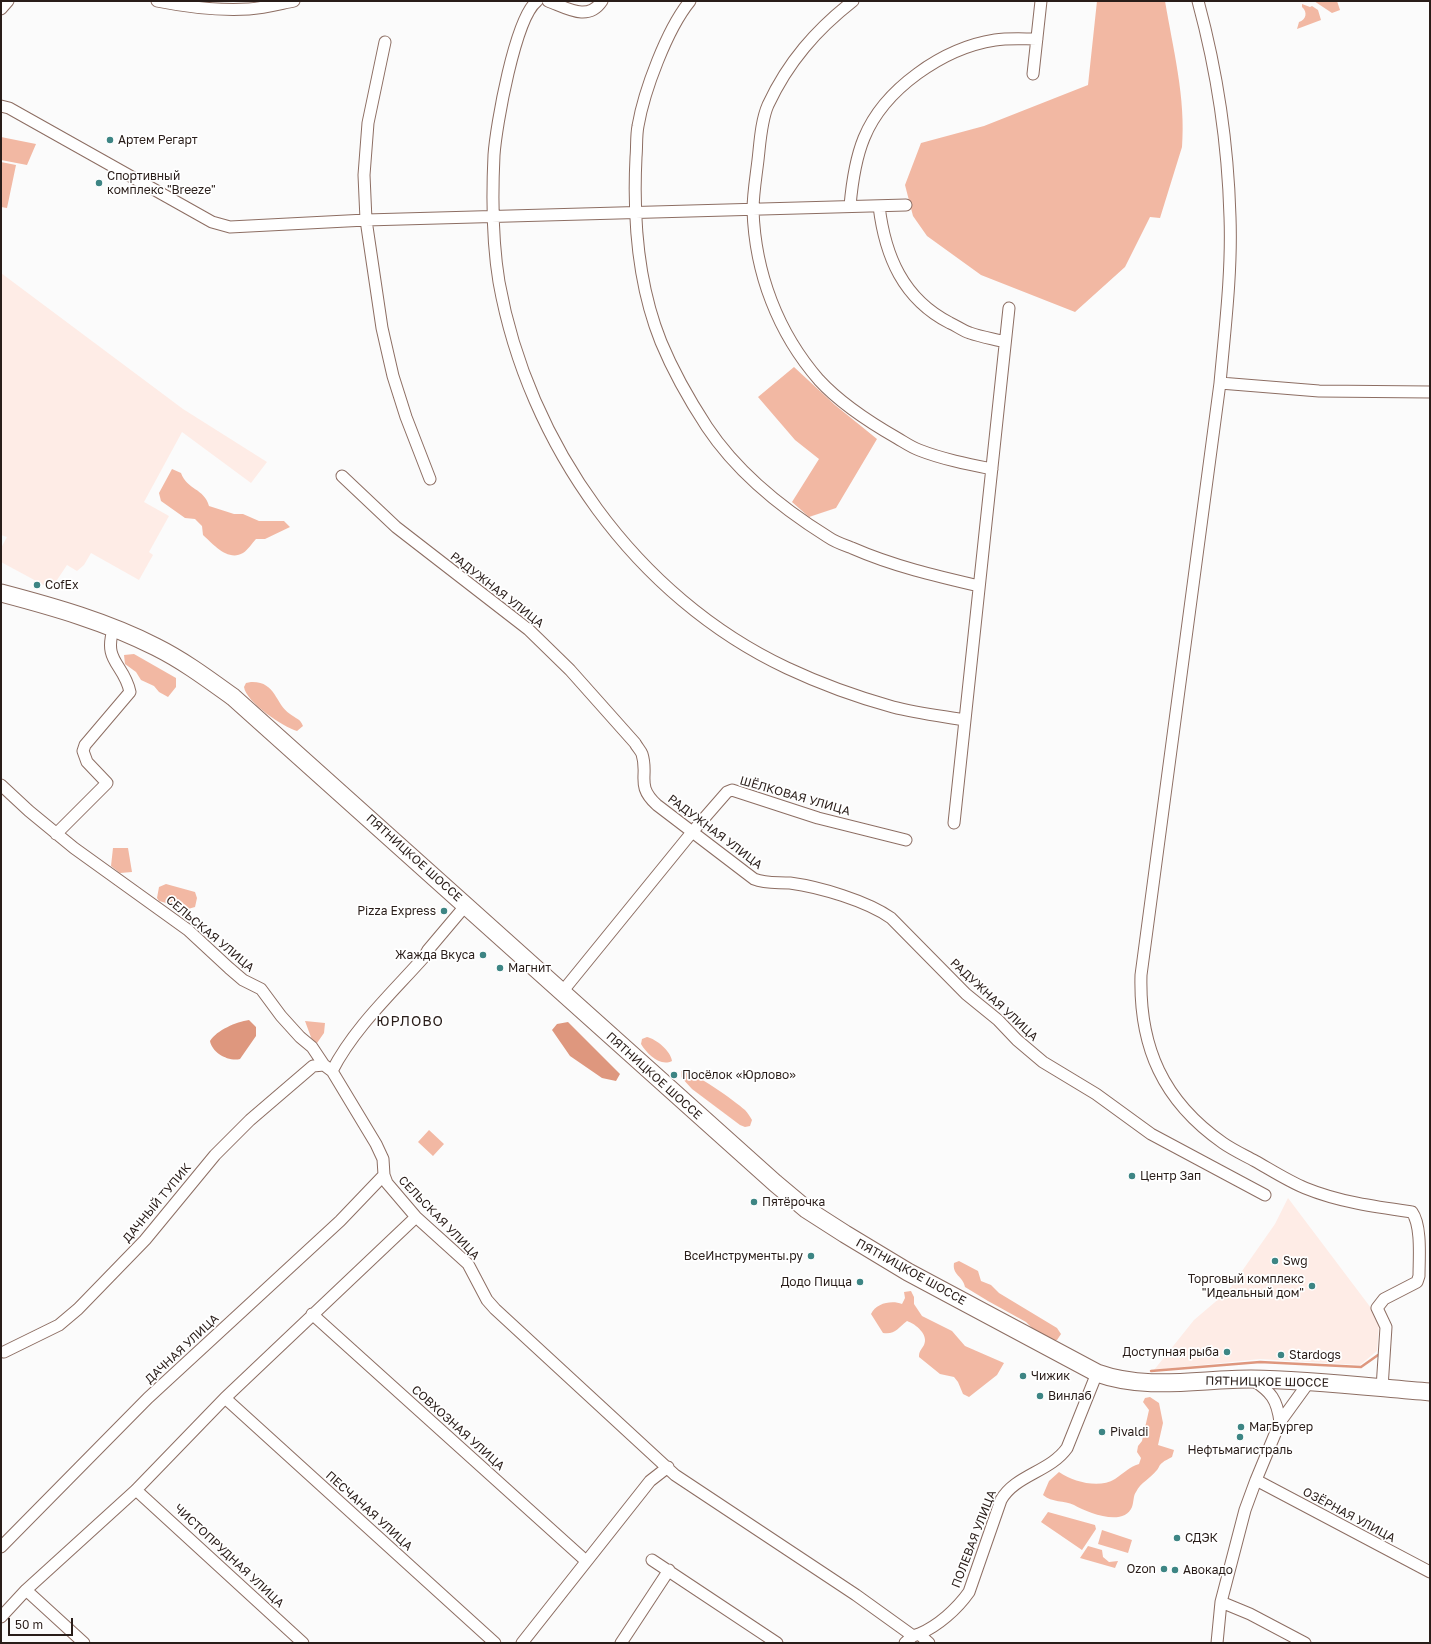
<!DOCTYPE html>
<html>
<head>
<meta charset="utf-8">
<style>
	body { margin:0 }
	#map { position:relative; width:1431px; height:1644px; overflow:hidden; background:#fbfbfb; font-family:"Golos Text",sans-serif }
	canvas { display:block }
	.frame { position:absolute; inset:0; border:2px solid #291d19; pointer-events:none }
	.scale { position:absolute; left:8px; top:1618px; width:65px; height:18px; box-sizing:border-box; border:2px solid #291d19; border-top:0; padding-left:5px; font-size:12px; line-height:14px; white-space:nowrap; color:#291d19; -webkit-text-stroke:3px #fff; paint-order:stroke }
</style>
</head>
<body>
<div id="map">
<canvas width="1431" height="1644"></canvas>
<div class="frame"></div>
<div class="scale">50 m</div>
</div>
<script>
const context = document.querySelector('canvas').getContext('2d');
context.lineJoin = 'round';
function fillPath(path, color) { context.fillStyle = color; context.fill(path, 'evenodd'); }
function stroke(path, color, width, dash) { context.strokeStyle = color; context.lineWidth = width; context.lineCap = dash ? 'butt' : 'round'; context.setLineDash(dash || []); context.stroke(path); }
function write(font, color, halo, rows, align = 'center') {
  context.font = font + ' "Golos Text",sans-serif'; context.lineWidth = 3.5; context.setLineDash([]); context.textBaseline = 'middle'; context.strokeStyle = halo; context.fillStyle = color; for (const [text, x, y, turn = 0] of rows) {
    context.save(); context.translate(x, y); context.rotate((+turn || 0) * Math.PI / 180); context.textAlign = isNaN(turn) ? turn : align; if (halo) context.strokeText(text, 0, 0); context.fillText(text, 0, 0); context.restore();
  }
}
fillPath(new Path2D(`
	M1 273 183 409 267 462 251 483 182 432 144 502 169 516 149 552 153 555 139 580 91 553 84 565 77 571 67 565 51 589 1 562V548L7 537 1 535Z
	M1288 1198 1374 1312 1379 1324 1377 1351 1360 1365 1260 1359 1154 1370 1194 1320 1228 1291 1275 1224Z`), '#feece6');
fillPath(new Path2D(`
	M1097 1H1165C1173 49 1186 98 1182 147L1160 218 1150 217 1125 267 1075 312 981 275 927 236 913 216 905 185 921 143 984 126 1088 85Z
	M1314 1H1337L1340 10 1332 13Z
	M1302 4 1310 7 1312 6 1318 10 1321 20 1297 29 1299 22C1306 20 1308 12 1302 7Z
	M1 137 36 144 27 165 1 160Z
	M1 162 16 165 7 208 1 207Z
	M794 367 835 405 877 439 836 508 809 517 792 502 819 459 795 440 758 397Z
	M172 469 181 473C187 490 204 488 209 506L234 514H243L259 521H284L290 527 265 539H256C252 543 248 550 243 553 228 562 213 544 203 535L202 526 195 519 185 518 161 501 159 493Z
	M134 654 176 678V687L168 697 159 692 154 686 141 680 136 672 125 664 124 655Z
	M251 682C276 681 275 704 290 714 296 719 300 718 303 726L297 731C283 727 246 702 244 687L246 683Z
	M113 848H128L132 872 120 873 111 866Z
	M166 884 195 892 197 898 195 907 188 909 159 901 157 898 159 887Z
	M305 1021 325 1023 324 1033 317 1043 312 1040Z
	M647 1037C656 1039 671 1051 672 1061 660 1067 647 1054 641 1044L642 1039Z
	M681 1071C692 1070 735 1101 745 1110 748 1113 750 1117 752 1120L750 1126 745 1127 740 1125 692 1089 681 1077Z
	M429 1130 444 1144 433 1156 418 1142Z
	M959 1261 978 1271 981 1281 991 1285 999 1293 1057 1328 1061 1334 1057 1340H1051L1033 1329 1026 1322 988 1301 965 1287C963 1276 952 1275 954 1263Z
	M911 1291 914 1297V1304L922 1316 952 1331 965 1346 1004 1363 997 1375 969 1397 963 1394 958 1382 954 1377 940 1374 919 1357C919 1351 921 1350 924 1345 929 1335 916 1324 907 1321 898 1328 895 1335 883 1333L871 1314C876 1303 892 1300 902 1304L905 1298 904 1292Z
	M1150 1397 1159 1403 1163 1423 1158 1445 1174 1450 1172 1457C1169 1459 1165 1460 1162 1463 1159 1465 1159 1468 1157 1470 1150 1479 1141 1482 1136 1492 1133 1496 1134 1502 1132 1507 1124 1527 1088 1513 1074 1505 1064 1500 1052 1503 1043 1495L1049 1481 1059 1472C1074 1482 1099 1489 1115 1479 1124 1473 1129 1467 1139 1464L1141 1458 1137 1452 1138 1446 1142 1441 1149 1410 1143 1402 1145 1398Z
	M1048 1512 1095 1525 1096 1529 1082 1550 1041 1522Z
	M1102 1530 1132 1540 1128 1553 1098 1544Z
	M1088 1546 1102 1550 1103 1557 1109 1562 1118 1561 1115 1568 1080 1558Z`), '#f2b8a3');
fillPath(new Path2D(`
	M249 1020 256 1027V1036L240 1059C229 1062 212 1053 210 1041 217 1030 236 1022 249 1020Z
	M568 1022 620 1074 616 1081 602 1078 570 1056 552 1030 557 1024Z`), '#de977e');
stroke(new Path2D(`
	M1151 1371 1260 1362 1361 1367 1378 1355`), '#de977e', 2.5);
const street = new Path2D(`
	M157 1C187 7 217 11 249 9 264 8 279 4 294 1
	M537 1C515 18 496 126 494 155 492 197 492 240 499 282 528 444 636 597 787 668 821 684 857 697 893 707 916 713 941 716 965 720
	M548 1C567 8 588 22 602 1
	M690 1C667 29 644 91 638 126 636 136 637 147 636 157 633 218 638 285 661 342 673 371 690 401 707 427 737 472 783 509 828 537 835 542 844 545 852 548 893 566 936 576 979 586
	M853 1C816 30 788 62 768 105 761 121 760 143 758 160 756 177 753 194 753 210 755 273 778 333 819 380 841 404 869 422 897 438 904 442 911 447 919 450 942 459 967 464 992 469
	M1198 1C1217 71 1228 144 1230 217 1232 272 1225 328 1220 383L1141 975C1139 1047 1163 1101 1223 1143 1233 1150 1244 1155 1255 1161 1271 1170 1288 1181 1305 1188 1339 1202 1376 1207 1412 1212 1422 1226 1419 1259 1419 1276L1417 1282 1384 1299 1377 1308 1386 1327 1382 1388
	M1 9 8 1
	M385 42 368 123 364 175 366 220 382 328 393 376 406 417 430 479
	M1033 74 1041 1
	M1 106 9 108 212 222 230 227 366 220 906 205
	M850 206C852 183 855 160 864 138 884 89 943 48 995 40 1008 38 1023 39 1037 39
	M879 206C885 256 903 299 950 323 957 326 963 331 970 333 981 337 994 339 1005 342
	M1220 383 1319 391 1430 392
	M342 476 396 527 529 630 570 670 635 743C637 747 641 751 642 754 649 776 635 785 657 805L754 879C766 884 778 882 790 883 820 887 867 901 891 918L966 994 998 1020 1017 1040 1043 1062 1096 1094 1151 1134 1265 1195
	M1 785 29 811 74 848 188 930 229 968 243 980 261 989 281 1016 300 1037 312 1047 324 1065 332 1071 376 1144 383 1159 384 1175 387 1183 416 1217 468 1264 487 1300 495 1309 675 1475 856 1595 913 1636
	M954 823 1009 308
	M56 834 107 783 87 762 83 751 85 745 130 692C124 663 102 662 114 627
	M562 992 693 831 727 792 732 790 818 818 906 840
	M332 1071C354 1028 392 993 424 957L428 950 466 905
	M312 1314 586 1561
	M4 1352 59 1325 78 1309 145 1240 215 1155 250 1120 313 1066 324 1065
	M1253 1380C1271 1392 1277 1399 1280 1422
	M225 1398 495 1643
	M1256 1480 1430 1572
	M136 1490 303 1643
	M1 1547 148 1398 340 1221 384 1175
	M652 1560 777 1643
	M26 1590 84 1643
	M1221 1602 1250 1614 1305 1643
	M1 1617 26 1590 136 1490 225 1398 416 1217
	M919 1634C938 1626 957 1609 969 1592L1001 1500C1015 1475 1050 1472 1067 1448L1097 1373
	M522 1643 650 1481 668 1467
	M621 1643 669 1570
	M905 1643 913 1636 919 1634 929 1643
	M1217 1643 1221 1602 1245 1510 1256 1480 1280 1422 1309 1382`);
const primary = new Path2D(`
	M1 593C54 607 107 622 156 647 184 661 208 679 233 697L775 1183 806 1209 845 1234 908 1272 1097 1373C1147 1391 1199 1379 1251 1379 1311 1380 1370 1387 1430 1392`);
stroke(street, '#8d6e63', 13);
stroke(primary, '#8d6e63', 19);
stroke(street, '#fff', 11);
stroke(primary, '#fff', 17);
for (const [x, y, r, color] of [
	[110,140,4,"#3d8584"],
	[99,183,4,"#3d8584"],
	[37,585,4,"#3d8584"],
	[444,911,4,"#3d8584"],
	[483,955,4,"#3d8584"],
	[500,968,4,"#3d8584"],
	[674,1075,4,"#3d8584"],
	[1132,1176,4,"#3d8584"],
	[754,1202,4,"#3d8584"],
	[811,1256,4,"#3d8584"],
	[1275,1261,4,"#3d8584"],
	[860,1282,4,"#3d8584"],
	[1312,1286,4,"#3d8584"],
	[1227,1352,4,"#3d8584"],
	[1281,1355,4,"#3d8584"],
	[1023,1376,4,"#3d8584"],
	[1040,1396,4,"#3d8584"],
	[1241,1427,4,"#3d8584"],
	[1102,1432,4,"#3d8584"],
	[1240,1437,4,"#3d8584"],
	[1177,1538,4,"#3d8584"],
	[1164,1569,4,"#3d8584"],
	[1175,1570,4,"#3d8584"]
]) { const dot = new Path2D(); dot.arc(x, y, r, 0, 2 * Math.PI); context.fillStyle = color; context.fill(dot); stroke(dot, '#fff', 1.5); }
write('12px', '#291d19', '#fff', [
	["Артем Регарт",118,140],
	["Спортивный",107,176],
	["комплекс \"Breeze\"",107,190],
	["CofEx",45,585],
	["Pizza Express",436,911,"right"],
	["Жажда Вкуса",475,955,"right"],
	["Магнит",508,968],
	["Посёлок «Юрлово»",682,1075],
	["Центр Зап",1140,1176],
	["Пятёрочка",762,1202],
	["ВсеИнструменты.ру",803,1256,"right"],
	["Swg",1283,1261],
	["Торговый комплекс",1304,1279,"right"],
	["\"Идеальный дом\"",1304,1293,"right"],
	["Додо Пицца",852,1282,"right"],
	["Доступная рыба",1219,1352,"right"],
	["Stardogs",1289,1355],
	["Чижик",1031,1376],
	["Винлаб",1048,1396],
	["МагБургер",1249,1427],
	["Pivaldi",1110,1432],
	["Нефтьмагистраль",1240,1450,"center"],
	["СДЭК",1185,1538],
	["Ozon",1156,1569,"right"],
	["Авокадо",1183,1570]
], 'left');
write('12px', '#291d19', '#fff', [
	["РАДУЖНАЯ УЛИЦА",497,590,38],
	["ШЁЛКОВАЯ УЛИЦА",795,796,16],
	["РАДУЖНАЯ УЛИЦА",715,832,37],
	["ПЯТНИЦКОЕ ШОССЕ",414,858,42],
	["СЕЛЬСКАЯ УЛИЦА",210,934,40],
	["РАДУЖНАЯ УЛИЦА",994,1000,43],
	["ПЯТНИЦКОЕ ШОССЕ",654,1076,42],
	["ДАЧНЫЙ ТУПИК",157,1203,-50],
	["СЕЛЬСКАЯ УЛИЦА",439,1218,46],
	["ПЯТНИЦКОЕ ШОССЕ",911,1272,29],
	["ДАЧНАЯ УЛИЦА",182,1349,-43],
	["ПЯТНИЦКОЕ ШОССЕ",1267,1382,1],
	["СОВХОЗНАЯ УЛИЦА",458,1428,42],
	["ПЕСЧАНАЯ УЛИЦА",369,1511,42],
	["ОЗЁРНАЯ УЛИЦА",1349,1515,28],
	["ПОЛЕВАЯ УЛИЦА",974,1539,-69],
	["ЧИСТОПРУДНАЯ УЛИЦА",229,1556,43]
]);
context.letterSpacing = '1px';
write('14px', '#291d19', '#fff', [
	["ЮРЛОВО",410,1022]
]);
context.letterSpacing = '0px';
</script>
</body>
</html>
